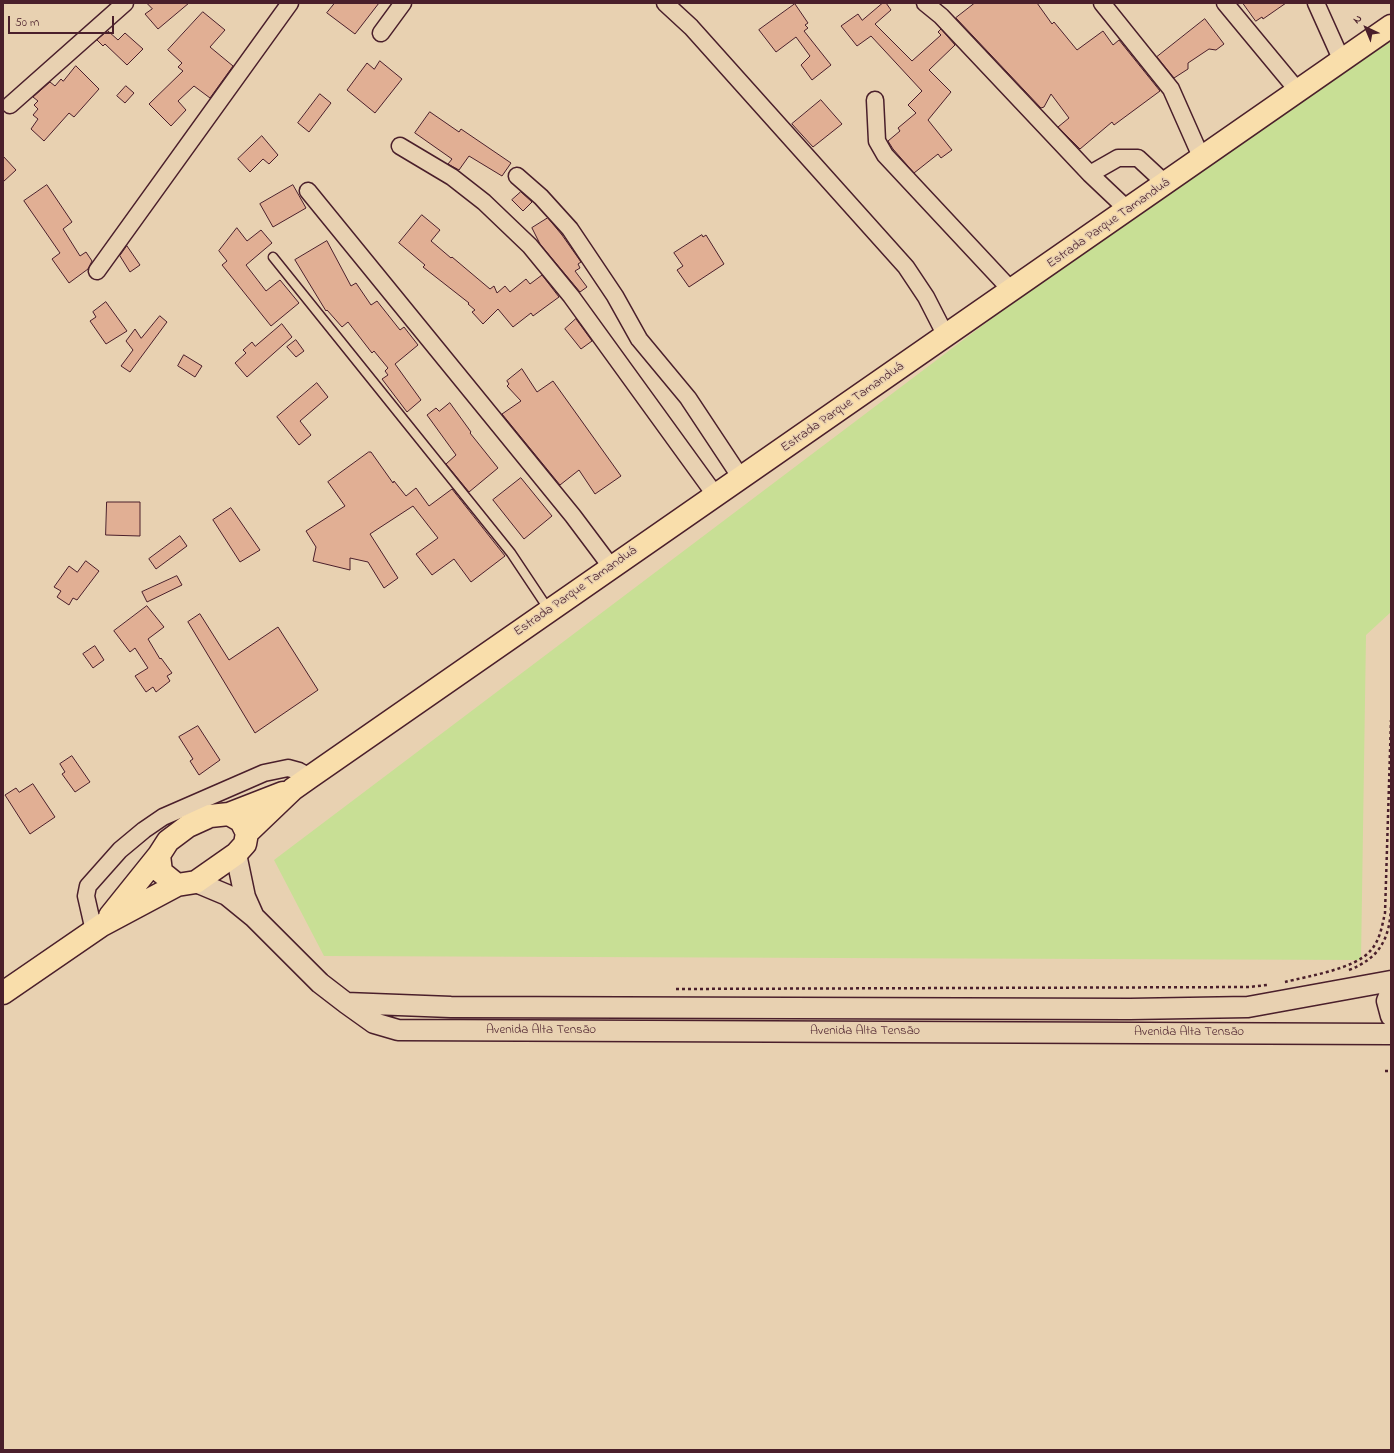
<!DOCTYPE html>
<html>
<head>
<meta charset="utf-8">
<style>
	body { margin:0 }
	#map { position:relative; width:1394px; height:1453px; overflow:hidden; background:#e8d1b1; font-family:"Indie Flower",sans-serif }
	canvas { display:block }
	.frame { position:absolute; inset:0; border:4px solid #4a1f2b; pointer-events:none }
	.north { position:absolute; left:1346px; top:8px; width:40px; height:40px; -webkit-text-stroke:3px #e8d1b1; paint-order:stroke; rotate:316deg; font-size:11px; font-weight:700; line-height:16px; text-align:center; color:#4a1f2b }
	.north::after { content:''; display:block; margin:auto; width:14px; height:18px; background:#4a1f2b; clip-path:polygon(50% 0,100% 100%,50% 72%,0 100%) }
	.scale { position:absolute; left:8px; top:16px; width:106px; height:18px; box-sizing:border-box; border:2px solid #4a1f2b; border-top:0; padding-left:5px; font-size:12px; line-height:14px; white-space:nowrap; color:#4a1f2b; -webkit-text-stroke:3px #e8d1b1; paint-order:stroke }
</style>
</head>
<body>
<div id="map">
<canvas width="1394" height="1453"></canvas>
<div class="frame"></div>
<div class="north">N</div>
<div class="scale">50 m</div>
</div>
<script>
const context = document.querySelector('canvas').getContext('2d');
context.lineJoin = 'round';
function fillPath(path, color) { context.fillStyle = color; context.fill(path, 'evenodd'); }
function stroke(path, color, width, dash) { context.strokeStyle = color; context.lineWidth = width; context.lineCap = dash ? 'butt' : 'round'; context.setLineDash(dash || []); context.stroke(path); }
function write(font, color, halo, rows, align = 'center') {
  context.font = font + ' "Indie Flower",sans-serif'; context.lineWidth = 3; context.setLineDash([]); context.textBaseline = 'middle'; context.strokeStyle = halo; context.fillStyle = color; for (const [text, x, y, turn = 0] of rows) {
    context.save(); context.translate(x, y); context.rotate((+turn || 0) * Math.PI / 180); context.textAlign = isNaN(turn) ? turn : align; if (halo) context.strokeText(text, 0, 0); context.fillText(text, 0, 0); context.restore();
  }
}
fillPath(new Path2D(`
	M1391 40V612L1366 635 1361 960 324 956 274 860 995 316Z`), '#c8df95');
const building = new Path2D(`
	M147 3H189L158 29 145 14 152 9Z
	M335 3H379L355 34 327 13Z
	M883 3H886L891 10 875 24 912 61 941 35 938 32 941 29 955 45 929 70 951 92 928 120 952 150 941 158 938 154 914 173 893 149 888 141 900 131 898 128 916 113 908 105 922 91 871 36 857 46 841 26 858 14 862 20Z
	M975 3H1037L1052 24 1054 22 1077 50 1103 31 1113 45 1119 40 1160 91 1114 125 1112 122 1080 149 1058 127 1069 118 1051 94 1044 107 1041 108 956 18Z
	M1243 3H1286L1263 19 1262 17 1256 21Z
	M795 4 808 23 805 25 808 28 804 31 831 65 812 80 801 65 810 56 796 37 776 52 759 30Z
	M203 12 225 30 210 47 233 66 210 98 194 86 178 101 186 110 171 126 149 104 183 71 178 67 182 63 168 50Z
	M1205 19 1224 44 1216 50 1209 49 1188 63V69L1174 78 1157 57Z
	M108 31 118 40 125 33 143 49 127 65 105 44 103 46 97 40Z
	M380 61 402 79 375 113 347 90 367 63 374 69Z
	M76 66 99 89 74 117 69 113 44 141 31 129 38 119 33 115 38 109 34 105 38 101 33 97 50 82 55 86 61 79 63 81Z
	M126 86 134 93 125 103 117 96Z
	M320 94 331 103 309 132 298 123Z
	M821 100 842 124 813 147 792 124Z
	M430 112 459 132 461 129 511 163 502 176 469 156 459 170 448 164 452 159 415 133Z
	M262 136 278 155 269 164 263 159 250 172 238 159Z
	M3 156 16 170 3 182Z
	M47 185 72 222 63 229 80 256 86 252 92 261 88 269 69 283 52 259 60 253 24 201Z
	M293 185 306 208 273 227 260 204Z
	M521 192 532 202 523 211 512 200Z
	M422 215 440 230 431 241 451 258 452 257 490 289 494 286 497 293 505 286 510 292 526 279 530 284 542 275 559 297 533 316 531 313 513 327 498 309 483 324 472 312 475 310 468 304 469 303 423 267 425 265 399 243Z
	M548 218 562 235 581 262 578 264 580 268 575 271 587 287 580 292 540 244 532 228Z
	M237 228 247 241 261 230 272 243 246 265 266 291 280 280 299 303 271 326 222 265 227 261 219 251Z
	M702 235 703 237 706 235 724 264 689 287 677 270 683 266 674 253Z
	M327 241 351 286 356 283 371 305 377 301 400 330 404 327 418 345 395 364 421 400 407 412 382 379 388 375 385 371 388 368 374 351 372 353 348 322 342 327 327 310 326 311 295 260Z
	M127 246 140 265 130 272 120 256Z
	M106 302 127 331 106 344 90 321 96 317 93 312Z
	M160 316 167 322 130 372 121 366 133 350 126 341 135 329 141 338Z
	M576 319 592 341 581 349 565 329Z
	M282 324 292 337 247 377 235 363 246 353 243 350 252 342 255 346Z
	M296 340 304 351 296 357 287 347Z
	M184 355 202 366 195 377 178 366Z
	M522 369 537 392 553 381 621 476 595 494 579 470 560 485 502 414 521 401 507 386 509 384 507 381Z
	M317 383 328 397 300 421 311 435 299 445 277 417Z
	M450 403 471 432 470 433 498 468 469 492 446 464 456 455 427 415 436 408 439 411Z
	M369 452H371L393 483 394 481 406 496 416 488 429 506 452 489 505 556 471 582 454 559 432 575 416 554 438 538 413 506 370 534 398 578 384 588 368 562 350 558V570L313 561 316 547 306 531 345 506 328 482Z
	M521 478 552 516 524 539 493 500Z
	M107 502H140V536L106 535Z
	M231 508 260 550 240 562 213 520Z
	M180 536 187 546 156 569 149 559Z
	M86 561 99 571 77 600 73 598 69 605 57 597 61 591 54 587 69 566 77 572Z
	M177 576 182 585 147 602 142 592Z
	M147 606 164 627 148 639 160 659 161 658 172 673 167 676 170 681 156 692 153 687 146 692 135 676 148 668 135 648 130 652 114 631Z
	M200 614 229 660 278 627 318 690 255 733 188 622Z
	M95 646 104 660 93 668 83 654Z
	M198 726 220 760 199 775 190 761 193 759 179 737Z
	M72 756 90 782 75 792 62 774 65 772 60 764Z
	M33 784 55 817 30 834 5 795 16 788 19 792Z`);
fillPath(building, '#e1af94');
stroke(building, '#4a1f2b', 1);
const service = new Path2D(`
	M273 257 511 553 549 610`);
const minor = new Path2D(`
	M665 3 691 27 906 267 926 297 946 336
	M925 3 941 16 1090 174 1128 210
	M1102 3 1171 89 1202 159
	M1225 3 1298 91
	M1316 3 1342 61
	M381 33 403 3
	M875 100 877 141 885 155 1012 291
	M10 105 125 3
	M400 146 452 177 484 202 530 246 571 296 716 496
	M1090 174 1118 158H1138L1166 184
	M517 176 541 197 570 229 615 296 639 339 688 398 741 478
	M308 191 573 516 612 568
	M97 271 290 3
	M94 931 86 896 88 886 120 850 144 830 163 817 264 773 288 768 299 771 310 777`);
const tertiary = new Path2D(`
	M236 854 245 897 253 915
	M196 882 227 895 254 917 320 983 346 1003 374 1023 398 1030 1391 1034
	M1391 991 1387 1001 1391 1016
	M346 1003 451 1007 1130 1009 1248 1007 1391 981`);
const primary = new Path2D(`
	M229 814 241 821 247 833 245 844 236 854 196 882 177 885 161 872 159 855 168 841 188 826 210 816Z
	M229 814 283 793
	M247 833 293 789 310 777 1391 26
	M110 916 159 855
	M3 993 102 925 177 885`);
stroke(service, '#4a1f2b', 11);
stroke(minor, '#4a1f2b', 19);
stroke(tertiary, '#4a1f2b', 23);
stroke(primary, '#4a1f2b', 25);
stroke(new Path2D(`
	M1349 970C1380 958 1390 938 1391 906
	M1285 982C1308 976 1356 969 1371 950 1380 940 1382 926 1385 913L1391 720
	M676 989 1249 987 1267 985
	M1385 1071H1391`), '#4a1f2b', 2.5, [3, 3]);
stroke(service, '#e8d1b1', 8);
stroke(minor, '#e8d1b1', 16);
stroke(tertiary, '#e8d1b1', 20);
stroke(primary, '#f9deab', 22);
write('13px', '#4a1f2b', '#e8d1b1', [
	["Estrada Parque Tamanduá",1109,224,-35],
	["Estrada Parque Tamanduá",843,408,-35],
	["Estrada Parque Tamanduá",576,592,-35],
	["Avenida Alta Tensāo",541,1031],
	["Avenida Alta Tensāo",865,1032],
	["Avenida Alta Tensāo",1189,1033]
]);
</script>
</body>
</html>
